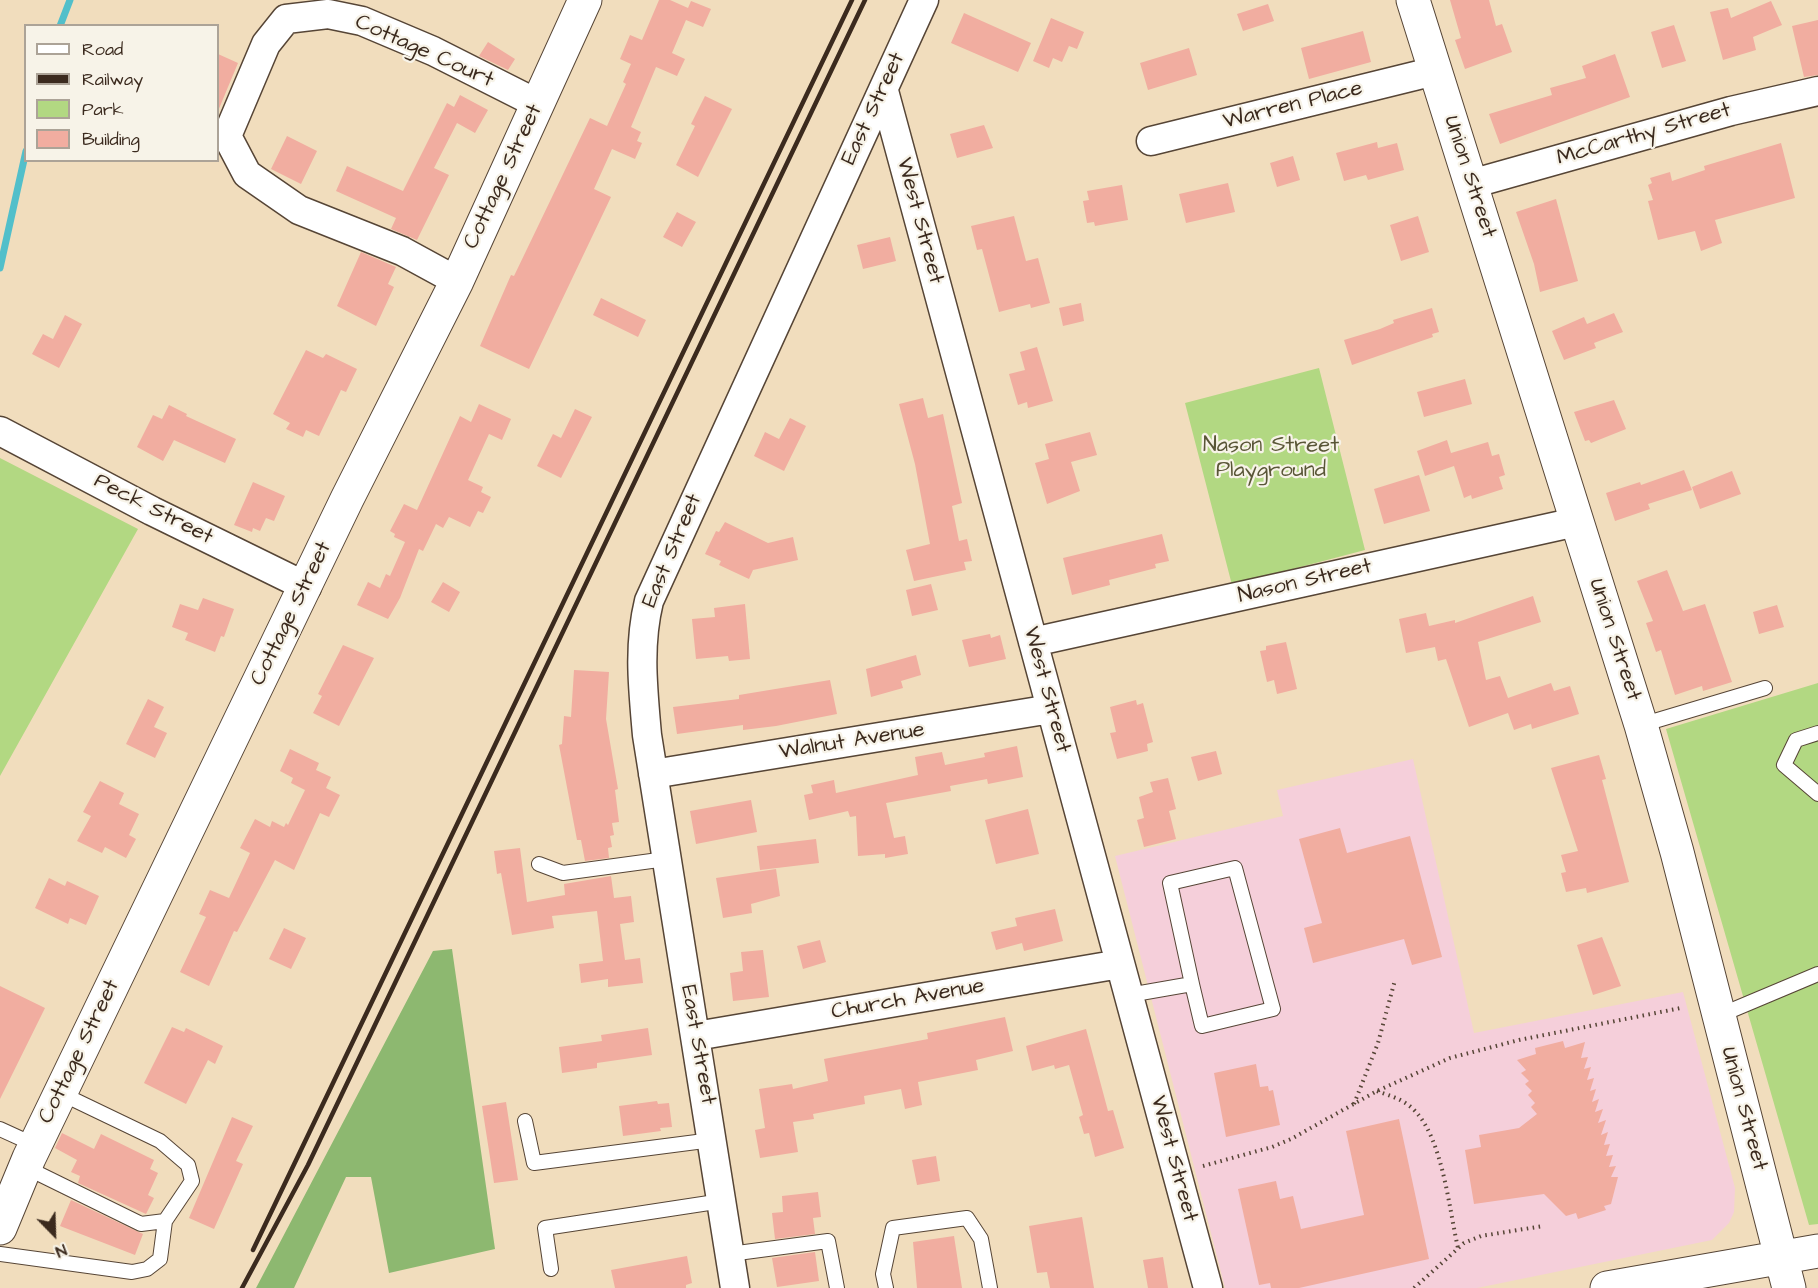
<!DOCTYPE html>
<html>
<head>
<meta charset="utf-8">
<style>
	body { margin:0 }
	#map { position:relative; width:1818px; height:1288px; overflow:hidden; background:#f1ddbd; font-family:"Architects Daughter",sans-serif }
	canvas { display:block }
	.legend { position:absolute; left:24px; top:24px; width:195px; height:138px; box-sizing:border-box; background:#f7f3e8; border:2px solid #aca397; margin:0; padding:8px 10px; list-style:none; font-size:18px; color:#3b2a1e }
	.legend li { display:flex; align-items:center; gap:12px; height:30px }
	.legend b { width:30px; border:2px solid #aca397 }
	.north { position:absolute; left:24px; top:1204px; width:60px; height:60px; -webkit-text-stroke:4px #f7f3e8; paint-order:stroke; rotate:157deg; font-size:16px; font-weight:700; line-height:24px; text-align:center; color:#3b2a1e }
	.north::after { content:''; display:block; margin:auto; width:21px; height:27px; background:#3b2a1e; clip-path:polygon(50% 0,100% 100%,50% 72%,0 100%) }
</style>
</head>
<body>
<div id="map">
<canvas width="1818" height="1288"></canvas>
<ul class="legend">
<li><b style="height:8px;background:#fff"></b>Road</li>
<li><b style="height:8px;background:#3b2a1e"></b>Railway</li>
<li><b style="height:16px;background:#b2d882"></b>Park</li>
<li><b style="height:16px;background:#f1ada0"></b>Building</li>
</ul>
<div class="north">N</div>
</div>
<script>
const context = document.querySelector('canvas').getContext('2d');
context.lineJoin = 'round';
function fillPath(path, color) { context.fillStyle = color; context.fill(path, 'evenodd'); }
function stroke(path, color, width, dash) { context.strokeStyle = color; context.lineWidth = width; context.lineCap = dash ? 'butt' : 'round'; context.setLineDash(dash || []); context.stroke(path); }
function write(font, color, halo, rows, align = 'center') {
  context.font = font + ' "Architects Daughter",sans-serif'; context.lineWidth = 4.5; context.setLineDash([]); context.textBaseline = 'middle'; context.strokeStyle = halo; context.fillStyle = color; for (const [text, x, y, turn = 0] of rows) {
    context.save(); context.translate(x, y); context.rotate((+turn || 0) * Math.PI / 180); context.textAlign = isNaN(turn) ? turn : align; if (halo) context.strokeText(text, 0, 0); context.fillText(text, 0, 0); context.restore();
  }
}
fillPath(new Path2D(`
	M1413 759 1474 1033 1683 992 1735 1188 1734 1212 1729 1223 1712 1240 1477 1288H1225L1115 856 1283 816 1277 790Z`), '#f5cfda');
fillPath(new Path2D(`
	M1319 368 1365 550 1232 585 1185 403Z
	M0 458 138 529 0 776Z
	M1818 683V1224L1809 1225 1666 729Z`), '#b2d882');
fillPath(new Path2D(`
	M452 949 495 1249 389 1273 371 1177H346L294 1288H256L433 951Z`), '#8db870');
stroke(new Path2D(`
	M60 26 70 0
	M0 268 26 151`), '#52bfca', 7);
fillPath(new Path2D(`
	M659 0H670L688 8 691 1 711 9 703 27 686 20 672 53 685 59 677 76 656 67 631 127 641 132 637 141 642 143 635 159 612 149 594 189 611 197 529 369 480 346 511 275 514 276 590 118 607 126 626 84 623 82 631 64 620 59 630 35 642 40Z
	M1450 0H1489L1496 26 1502 24 1512 52 1465 69 1455 40 1461 38Z
	M1771 1 1782 25 1753 37 1756 50 1723 60 1710 12 1728 8 1731 18Z
	M1268 4 1274 21 1243 31 1237 14Z
	M964 13 1031 43 1018 72 951 43Z
	M1051 18 1084 32 1077 49 1069 46 1062 62 1053 58 1049 68 1033 61Z
	M1818 20V75L1804 77 1792 26Z
	M1674 25 1686 61 1662 68 1651 32Z
	M1363 31 1371 62 1309 79 1301 48Z
	M488 42 515 59 508 70 479 56Z
	M1189 48 1197 75 1148 90 1140 63Z
	M218 54 238 63 218 111Z
	M1615 54 1630 97 1500 144 1489 114 1552 95 1550 88 1586 78 1582 66Z
	M460 95 488 110 475 133 457 123 434 168 449 175 417 240 391 229 396 218 336 191 347 166 403 191 447 103 454 107Z
	M705 96 732 109 698 177 676 165 695 126 691 124Z
	M984 125 993 148 957 158 950 134Z
	M287 136 317 151 301 184 271 169Z
	M1377 142 1378 148 1397 143 1404 170 1368 180 1366 175 1344 181 1336 153Z
	M1781 143 1795 198 1715 220 1722 243 1701 251 1695 231 1658 240 1648 201 1653 200 1648 185 1652 183 1650 178 1670 172 1672 181 1705 170 1704 166Z
	M1293 156 1300 180 1277 187 1270 163Z
	M1228 183 1235 212 1186 223 1179 194Z
	M1122 185 1128 220 1095 226 1094 222 1087 223 1083 201 1089 200 1087 191Z
	M1556 199 1578 281 1540 292 1534 264 1516 212Z
	M677 212 696 222 682 247 663 237Z
	M1014 216 1026 261 1038 258 1050 303 1031 308 1030 304 999 312 982 249 977 250 971 226Z
	M1418 216 1429 252 1401 261 1390 225Z
	M890 237 896 261 863 269 857 245Z
	M361 252 396 267 388 284 394 287 376 326 337 306Z
	M601 298 646 320 638 337 593 315Z
	M1081 303 1084 321 1063 326 1059 308Z
	M1432 308 1439 332 1432 334 1433 337 1352 365 1344 340 1380 329 1394 323 1393 320Z
	M1614 313 1623 332 1594 343 1596 348 1564 360 1552 331 1584 317 1587 324Z
	M65 315 82 324 59 368 32 354 43 334 53 339Z
	M1037 347 1053 401 1028 408 1027 402 1018 405 1009 374 1025 370 1020 352Z
	M306 350 323 358 326 354 357 369 346 392 341 390 319 436 306 430 303 437 286 429 290 423 273 414Z
	M1465 379 1472 404 1424 417 1417 392Z
	M923 398 928 418 943 414 962 503 952 506 959 541 967 539 972 561 964 562 966 570 914 581 906 550 930 544 915 464 899 404Z
	M1614 400 1626 429 1591 443 1589 440 1585 441 1574 412Z
	M479 404 511 419 502 440 489 434 468 480 483 487 481 492 491 497 483 513 478 511 470 527 449 517 443 528 436 524 423 551 419 549 400 598 388 619 357 605 368 582 380 588 386 574 390 576 405 542 394 537 395 534 390 531 404 504 417 510 460 416 471 422Z
	M169 405 187 414 186 416 236 439 225 463 174 440 163 461 137 447 153 415 162 419Z
	M575 409 592 417 561 478 537 466 553 434 561 438Z
	M790 418 806 426 784 471 754 456 765 432 779 439Z
	M1090 432 1097 455 1071 462 1080 491 1047 504 1035 463 1049 459 1045 444Z
	M1447 440 1451 453 1488 442 1492 456 1499 454 1505 475 1499 477 1503 489 1472 499 1471 495 1464 498 1454 466 1425 476 1417 451Z
	M1684 470 1692 490 1648 504 1650 509 1615 521 1606 493 1640 482 1641 485Z
	M1732 471 1741 494 1700 509 1692 487Z
	M1419 475 1430 511 1384 524 1374 489Z
	M253 482 285 496 274 521 266 518 260 531 253 528 252 532 234 525Z
	M725 522 768 543 793 537 798 560 753 570 749 579 719 565 721 561 705 554 716 531 719 532Z
	M1162 534 1169 561 1155 564 1156 568 1109 580 1110 585 1072 595 1063 558Z
	M1667 570 1683 611 1705 604 1732 682 1703 691 1702 686 1675 695 1661 650 1656 652 1646 623 1653 621 1637 581Z
	M443 582 460 592 449 612 431 602Z
	M931 584 938 610 912 616 906 590Z
	M1533 596 1541 622 1478 642 1486 680 1500 676 1508 698 1551 683 1554 691 1570 686 1579 714 1532 729 1531 724 1514 730 1508 713 1469 727 1446 659 1438 661 1435 647 1406 653 1399 619 1426 613 1429 626 1455 620V623Z
	M203 598 234 609 224 637 221 636 215 652 185 640 188 633 172 627 180 604 198 610Z
	M745 604 750 659 729 661 728 656 696 659 692 619 715 617 714 608Z
	M1777 605 1784 627 1759 634 1753 612Z
	M990 634 991 638 1000 635 1006 659 969 667 962 640Z
	M1286 642 1297 689 1277 694 1274 680 1267 682 1260 651 1266 650V646Z
	M343 645 374 658 339 726 313 713 322 696 318 694Z
	M916 655 921 675 901 681 903 688 871 697 866 669Z
	M574 670 609 672 606 719 618 789 615 790 619 822 612 823 614 835 610 836 612 847 608 848 609 858 585 861 581 840H577L559 745 562 744 564 716 571 717Z
	M830 680 837 714 776 726 743 730V725L677 734 673 707 739 699V695Z
	M148 699 164 707 154 727 167 733 155 758 126 744Z
	M1136 700 1137 705 1143 703 1153 742 1147 744 1148 751 1117 759 1110 733 1116 732 1110 707Z
	M1017 746 1023 777 988 784 987 779 950 786 951 791 886 803 894 838 905 836 908 854 885 858V854L858 856 856 816 850 817 848 811 809 820 804 795 813 793 811 785 834 780 836 793 918 775 915 757 942 752 945 765 985 757 984 753Z
	M290 749 319 763 316 770 331 777 326 788 340 795 329 817 320 813 294 870 275 860 237 932 234 931 209 986 180 972 206 917 199 914 210 890 229 898 250 853 240 848 255 819 270 827 272 821 284 827 286 823 288 825 305 790 291 783 293 778 280 771Z
	M1216 751 1222 774 1198 781 1191 757Z
	M1599 755 1606 779 1602 780 1629 882 1587 893 1586 888 1566 892 1561 873 1566 872 1561 855 1578 851 1551 768Z
	M1168 778 1176 809 1169 811 1176 839 1144 847 1137 820 1144 818 1139 797 1153 792 1150 782Z
	M100 781 124 793 119 804 139 814 129 835 136 839 126 858 105 847 102 853 77 841 91 816 83 812Z
	M751 800 757 832 696 844 690 811Z
	M1028 809 1039 854 996 864 985 820Z
	M1340 828 1347 853 1410 836 1442 957 1412 965 1404 939 1313 963 1304 928 1322 923 1299 839Z
	M816 839 819 863 760 870 757 846Z
	M520 848 527 902 565 895 564 884 611 876 614 898 631 896 634 922 620 924 625 960 640 958 643 983 608 987V979L581 983 579 964 603 961 597 911 552 916 554 928 512 935 501 873 497 874 494 851Z
	M776 869 780 896 751 904 752 913 723 918 716 878Z
	M49 878 65 886 67 881 99 896 86 925 70 918 68 924 35 908Z
	M1055 909 1063 941 1024 951 1022 943 996 950 991 932 1017 926 1015 918Z
	M284 928 306 938 291 969 269 959Z
	M1602 937 1621 986 1593 995 1577 945Z
	M820 940 826 962 803 969 797 946Z
	M763 950 769 997 733 1001 730 973 743 971 741 952Z
	M0 986 45 1008 0 1099Z
	M1005 1017 1013 1051 976 1060 978 1070 918 1082 922 1105 905 1109 901 1089 864 1096 865 1104 813 1114 814 1119 793 1122 798 1152 760 1158 755 1130 765 1128 759 1089 792 1084 793 1089 828 1081 824 1059 928 1039 927 1033Z
	M172 1027 184 1032 186 1028 223 1046 215 1064 208 1060 186 1104 144 1083Z
	M648 1028 652 1055 597 1063V1068L562 1073 559 1047 602 1041 601 1035Z
	M1086 1029 1108 1111 1113 1110 1124 1148 1095 1157 1089 1133 1084 1134 1079 1117 1083 1115 1069 1065 1055 1069 1054 1065 1032 1071 1026 1046Z
	M1563 1041 1565 1048 1585 1042 1581 1058 1588 1057 1584 1069 1591 1067 1587 1080 1594 1078 1590 1091 1596 1089 1592 1102 1599 1099 1595 1112 1603 1109 1598 1123 1606 1120 1601 1135 1608 1132 1604 1145 1610 1144 1606 1156 1613 1155 1609 1167 1616 1166 1611 1177H1618L1611 1204 1604 1206 1606 1210 1578 1219 1576 1213 1566 1216 1544 1194 1474 1204 1465 1150 1481 1147 1479 1135 1519 1128 1537 1114 1531 1107 1535 1103 1528 1095 1532 1091 1525 1084 1529 1081 1521 1073 1526 1070 1517 1060 1536 1054 1535 1048Z
	M1256 1064 1260 1087 1268 1086 1269 1091 1273 1090 1280 1125 1226 1137 1214 1073Z
	M657 1101 658 1104 669 1103 672 1127 660 1128 661 1131 623 1136 619 1106Z
	M506 1102 518 1180 494 1183 482 1106Z
	M232 1117 253 1126 236 1161 243 1164 214 1229 189 1218Z
	M1399 1119 1429 1259 1299 1288H1271L1270 1283 1259 1285 1238 1189 1276 1181 1280 1199 1293 1196 1301 1229 1364 1215 1346 1131Z
	M62 1133 94 1149 101 1134 154 1160 150 1169 158 1173 148 1195 154 1198 146 1214 78 1183 80 1176 71 1172 77 1160 55 1148Z
	M936 1156 940 1181 917 1185 912 1160Z
	M818 1192 821 1217 813 1218 815 1234 775 1239 772 1213 783 1212 782 1196Z
	M71 1200 143 1234 135 1255 60 1226Z
	M1082 1217 1094 1288H1050L1047 1272 1037 1273 1029 1226Z
	M954 1236 962 1288H917L913 1242Z
	M815 1252 819 1281 777 1287 772 1258Z
	M687 1256 692 1283 686 1285V1288H615L611 1270Z
	M1163 1257 1168 1288H1148L1143 1260Z`), '#f1ada0');
const lane = new Path2D(`
	M1641 725 1765 688
	M1818 733 1796 740 1784 765 1818 794
	M539 864 563 873 666 859
	M1129 995 1192 984 1202 1026 1273 1009 1235 868 1170 883 1192 984
	M1718 1016 1818 974
	M525 1121 534 1163 712 1140
	M0 1129 35 1145
	M25 1167 141 1224 165 1221 192 1181 188 1165 160 1141 60 1093
	M0 1254 132 1272 147 1269 160 1259 165 1221
	M730 1254 828 1241 837 1288
	M551 1269 545 1228 722 1201
	M886 1288 883 1274 893 1228 967 1218 981 1239 990 1288`);
const street = new Path2D(`
	M884 91 1208 1288
	M1151 141 1435 71
	M1471 184 1731 111 1818 91
	M457 281 402 251 299 210 247 174 227 136 266 44 286 19 328 14 362 21 433 51 538 104
	M0 431 152 511 307 587
	M1033 642 1576 522
	M653 774 1051 709
	M696 1036 1120 964
	M735 1288 647 735C643 689 638 646 649 601L924 0`);
const secondary = new Path2D(`
	M1413 0 1641 725 1677 852 1789 1288
	M0 1228 29 1158 347 499 457 281 585 0
	M1607 1288 1818 1251`);
stroke(lane, '#564536', 16);
stroke(street, '#564536', 31);
stroke(secondary, '#564536', 35);
stroke(new Path2D(`
	M1377 1091C1391 1096 1405 1100 1415 1111 1443 1140 1449 1209 1458 1248
	M1354 1104 1378 1043 1395 980
	M1203 1166 1272 1147 1291 1139 1377 1091 1450 1058 1519 1040 1681 1008
	M1414 1288 1464 1243 1481 1236 1543 1226`), '#564536', 4, [1.5, 4.5]);
stroke(lane, '#fff', 14);
stroke(street, '#fff', 28);
stroke(secondary, '#fff', 33);
stroke(new Path2D(`
	M253 1250 852 0
	M242 1288 308 1165 865 0`), '#3b2a1e', 4.5);
write('22px', '#3b2a1e', '#f7f3e8', [
	["Cottage Court",424,52,24],
	["Warren Place",1293,106,-14],
	["East Street",874,109,-65],
	["McCarthy Street",1644,135,-16],
	["Cottage Street",504,177,-65],
	["Union Street",1469,177,72],
	["West Street",919,221,75],
	["Peck Street",153,510,27],
	["East Street",673,551,-67],
	["Nason Street",1305,582,-13],
	["Cottage Street",292,614,-64],
	["Union Street",1614,640,72],
	["West Street",1046,690,75],
	["Walnut Avenue",852,742,-9],
	["Church Avenue",908,1000,-10],
	["East Street",697,1045,80],
	["Cottage Street",80,1052,-64],
	["Union Street",1743,1109,75],
	["West Street",1173,1159,75]
]);
write('22px', '#595637', '#f7f3e8', [
	["Nason Street",1271,446],
	["Playground",1271,471]
]);
</script>
</body>
</html>
